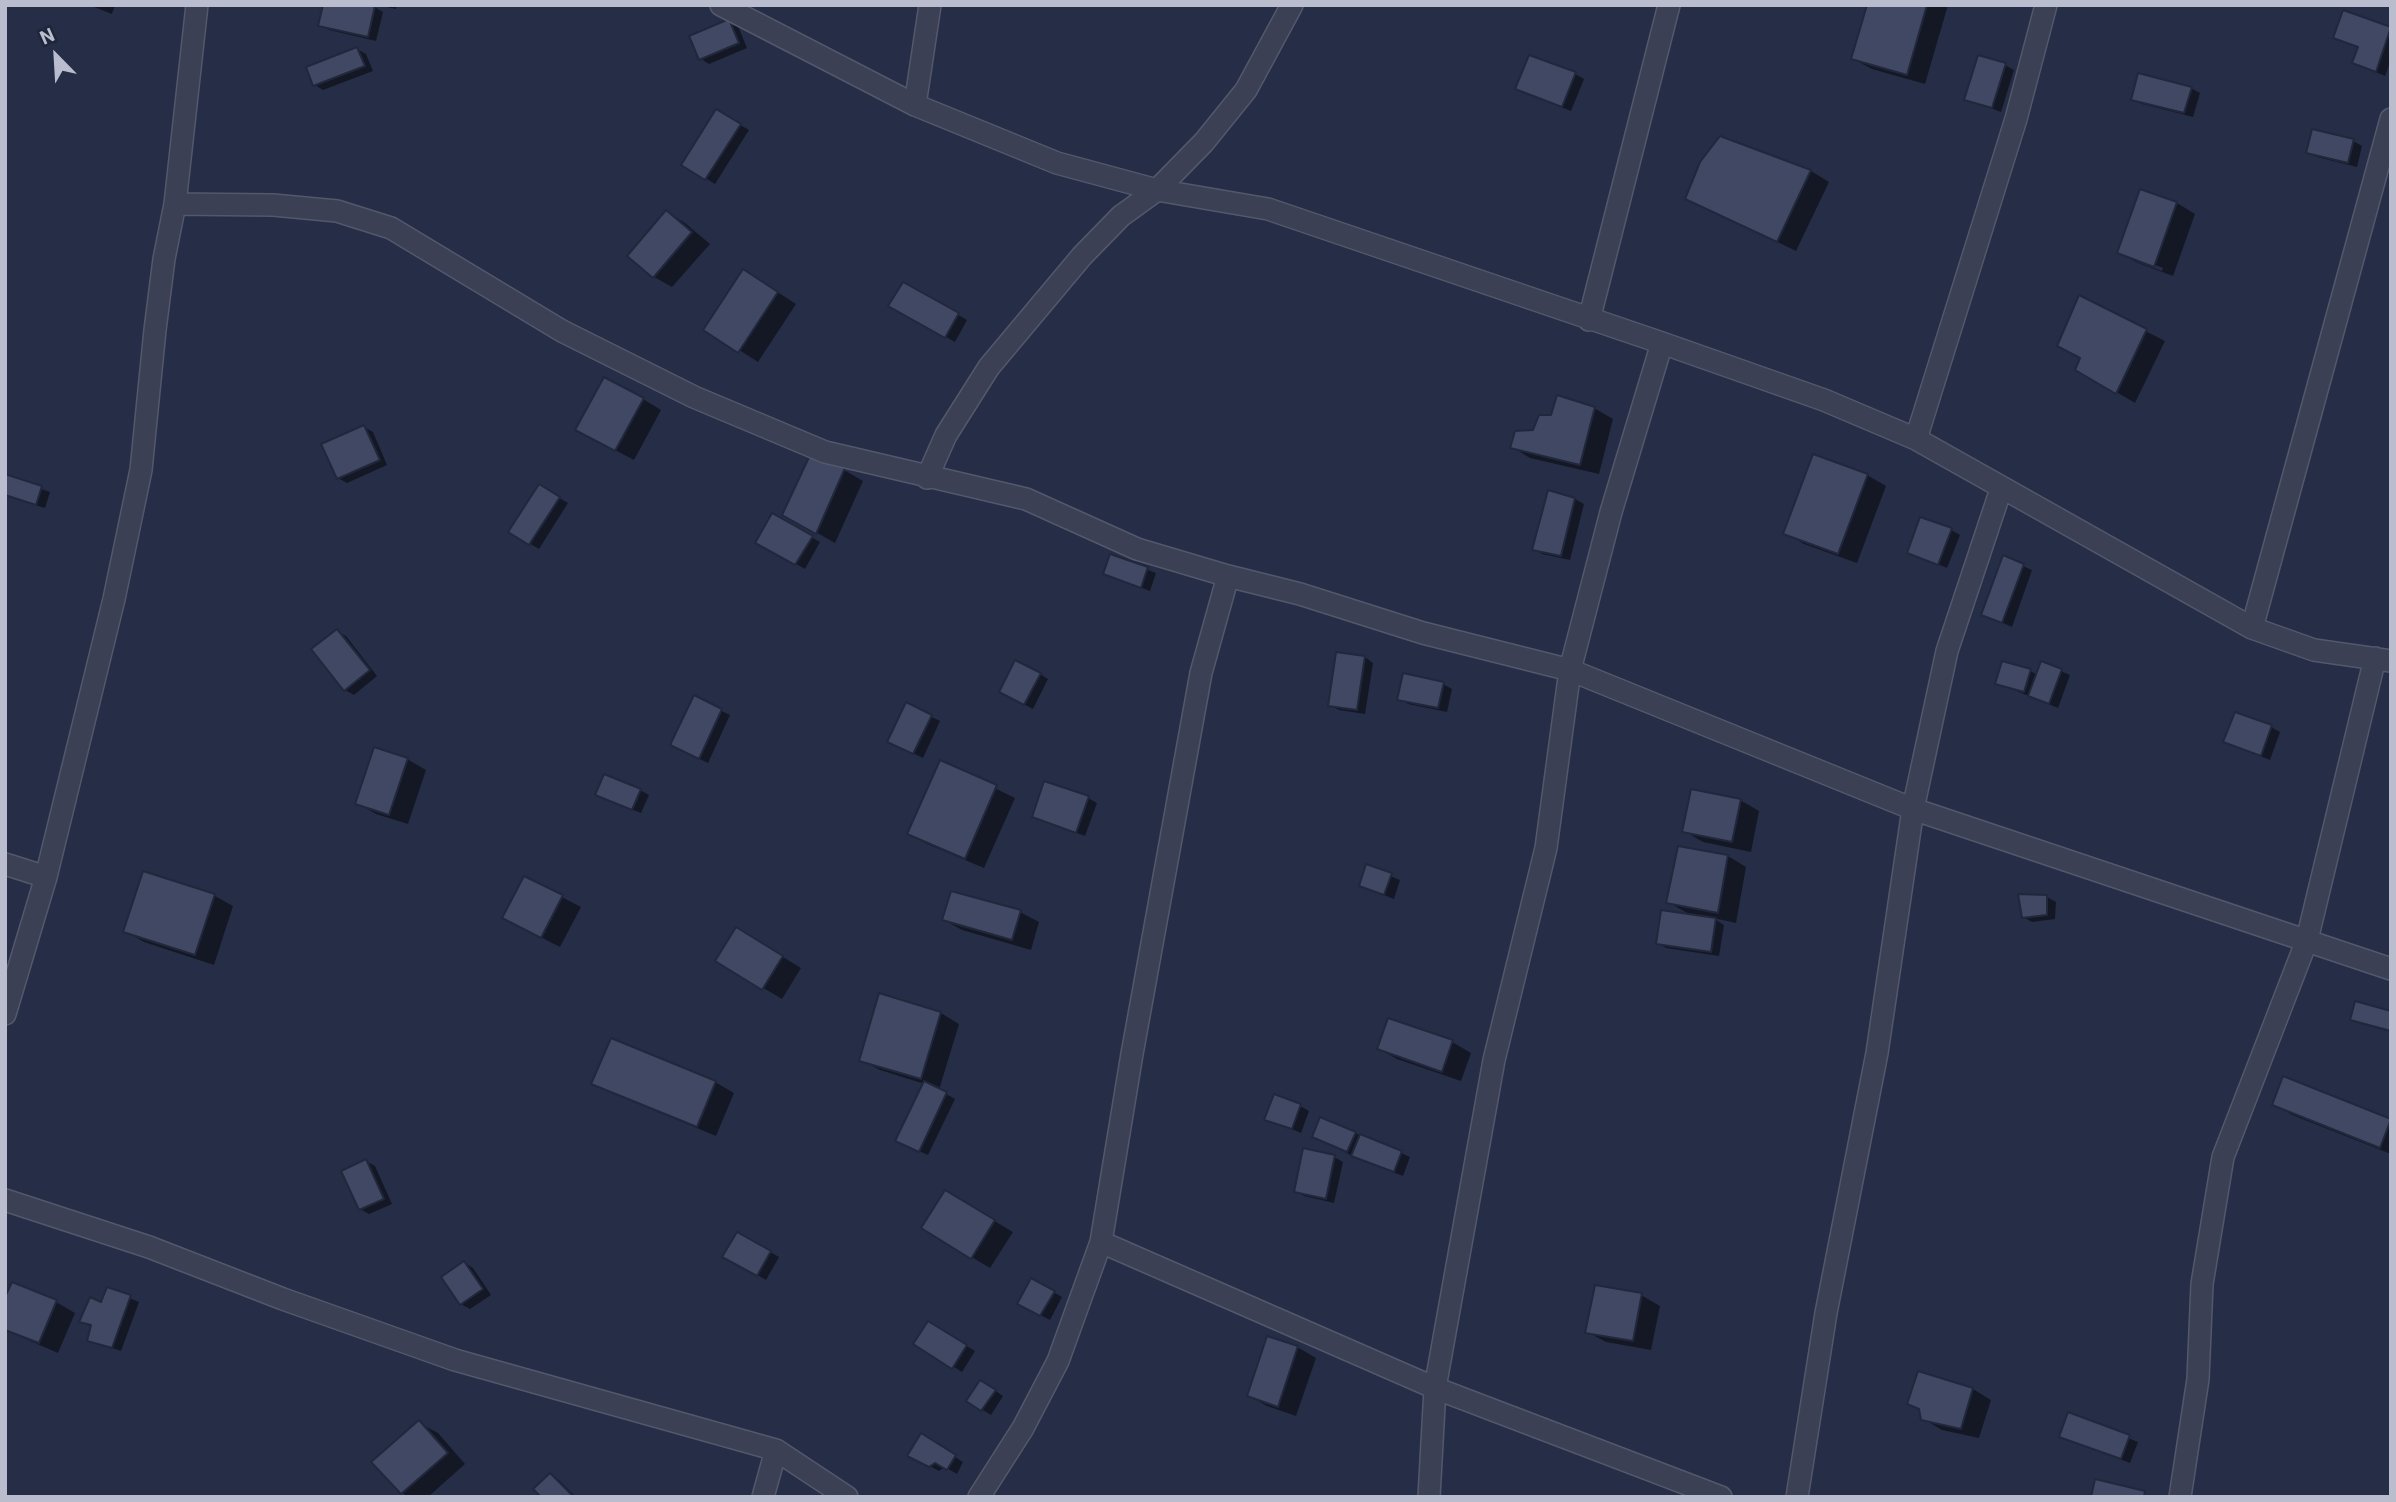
<!DOCTYPE html>
<html>
<head>
<meta charset="utf-8">
<style>
	body { margin:0 }
	#map { position:relative; width:2396px; height:1502px; overflow:hidden; background:#262d46; font-family:Roboto,sans-serif }
	canvas { display:block }
	.frame { position:absolute; inset:0; border:7px solid #b9bdce; pointer-events:none }
	.north { position:absolute; left:21px; top:21px; width:70px; height:70px; -webkit-text-stroke:5px #1f253a; paint-order:stroke; rotate:336deg; font-size:19px; font-weight:700; line-height:28px; text-align:center; color:#b9bdce }
	.north::after { content:''; display:block; margin:auto; width:24px; height:32px; background:#b9bdce; clip-path:polygon(50% 0,100% 100%,50% 72%,0 100%) }
</style>
</head>
<body>
<div id="map">
<canvas width="2396" height="1502"></canvas>
<div class="frame"></div>
<div class="north">N</div>
</div>
<script>
const context = document.querySelector('canvas').getContext('2d');
context.lineJoin = 'round';
function fillPath(path, color) { context.fillStyle = color; context.fill(path, 'evenodd'); }
function stroke(path, color, width, dash) { context.strokeStyle = color; context.lineWidth = width; context.lineCap = dash ? 'butt' : 'round'; context.setLineDash(dash || []); context.stroke(path); }
fillPath(new Path2D(`
	M89 5H115L112 14Z
	M325 5H371L383 12 376 41 329 30 320 25Z
	M378 5H397L396 9Z
	M1869 5H1948L1925 84 1872 69 1853 59Z
	M2344 12 2391 29V60L2385 76 2354 63 2359 48 2335 37Z
	M729 21 738 26 747 48 709 64 701 59Z
	M357 49 366 54 373 71 323 90 315 85Z
	M2005 65 2014 70 2001 112 1967 99Z
	M1575 74 1584 79 1571 111 1526 93Z
	M2191 88 2200 93 2193 117 2142 104 2133 99Z
	M717 111 749 130 715 184 683 164Z
	M1721 138 1811 171 1829 182 1796 251 1687 198Z
	M2353 141 2362 146 2357 167 2317 157 2308 152Z
	M2141 191 2177 203 2195 214 2173 276 2138 263 2119 253ZM2137 258 2163 268 2162 271 2137 262Z
	M667 212 685 223 710 244 672 287 654 277Z
	M762 282 796 304 758 362 706 329Z
	M904 284 967 320 955 342 891 306Z
	M2080 298 2165 341 2135 403 2078 369 2082 358Z
	M643 399 661 410 634 460 596 440Z
	M1594 408 1613 419 1599 474 1530 458 1512 447 1553 417Z
	M364 427 373 432 387 465 347 483 338 478Z
	M811 457 844 470 863 481 835 543 784 514Z
	M1867 475 1886 486 1857 563 1804 544 1786 533Z
	M5 476 50 492 45 508 5 496Z
	M539 486 568 503 539 549 510 532Z
	M1549 492 1575 499 1584 504 1570 560 1542 554 1534 549Z
	M773 516 820 542 805 569 757 542Z
	M1951 530 1960 535 1947 568 1909 552Z
	M1111 556 1156 573 1150 591 1105 574Z
	M2004 558 2032 570 2012 627 1983 614Z
	M337 631 346 636 377 676 354 695 345 690Z
	M1365 657 1373 663 1365 714 1339 710 1330 705Z
	M2042 663 2070 675 2058 708 1997 683 2030 671 2038 675Z
	M1040 674 1048 679 1033 709 1010 697Z
	M1443 684 1452 689 1447 712 1408 704 1399 699Z
	M694 698 730 715 708 763 681 750Z
	M907 705 940 721 923 758 898 746Z
	M2271 727 2280 732 2270 760 2225 742Z
	M407 759 426 770 408 824 376 814 357 803Z
	M941 762 1015 798 984 868 927 844 909 834Z
	M640 790 649 795 641 813 606 799Z
	M1088 798 1097 803 1085 836 1034 817Z
	M1740 800 1759 811 1751 852 1703 842 1684 831Z
	M1728 856 1746 867 1736 923 1713 918 1724 925 1719 956 1666 948 1658 943 1694 917 1668 902Z
	M1367 867 1400 880 1394 899 1361 886Z
	M145 873 215 896 233 906 214 965 144 942 125 931Z
	M525 878 581 907 560 947 523 928Z
	M2047 897 2056 902 2055 919 2032 922 2023 917Z
	M1020 912 1039 922 1031 950 962 930 944 920Z
	M755 940 801 968 782 999 718 961Z
	M941 1013 959 1024 939 1090 955 1099 928 1155 906 1145 925 1084 880 1070 861 1060Z
	M2391 1013V1032L2361 1024 2352 1019Z
	M611 1040 715 1082 734 1093 716 1136 612 1093 593 1083Z
	M1452 1042 1471 1053 1461 1081 1397 1059 1379 1049Z
	M2284 1079 2391 1121V1154L2292 1115 2274 1104Z
	M1300 1106 1309 1111 1301 1133 1267 1119Z
	M1355 1133 1410 1157 1403 1176 1362 1161 1323 1141Z
	M1334 1157 1343 1162 1334 1203 1304 1196 1296 1191Z
	M366 1161 375 1166 392 1204 369 1214 360 1209Z
	M945 1192 1013 1232 990 1268 923 1228Z
	M737 1234 779 1257 766 1280 724 1256Z
	M465 1263 473 1268 491 1295 470 1309 461 1304Z
	M1032 1280 1062 1297 1050 1320 1019 1304Z
	M13 1284 56 1302 75 1313 58 1353 5 1330Z
	M108 1289 139 1302 121 1351 89 1340 92 1327 81 1322 102 1304Z
	M1641 1295 1660 1306 1651 1350 1606 1342 1587 1332Z
	M929 1323 975 1351 962 1372 915 1343Z
	M1297 1347 1316 1358 1296 1416 1267 1406 1249 1396Z
	M990 1387 1003 1396 991 1415 968 1401Z
	M1973 1389 1991 1400 1979 1438 1942 1430 1923 1419Z
	M2069 1415 2138 1442 2130 1463 2070 1441Z
	M419 1423 438 1433 465 1464 428 1497H409L402 1493Z
	M921 1436 963 1462 957 1474 945 1467 939 1471 918 1460Z
	M550 1475 559 1480 576 1497H543Z`), '#0007');
const building = new Path2D(`
	M323 5 375 6 368 37 318 26Z
	M1867 5H1927L1907 75 1851 59Z
	M2343 10 2391 27 2376 72 2352 63 2358 47 2333 38Z
	M729 19 739 43 699 60 689 36Z
	M357 47 365 66 313 86 306 67Z
	M1529 55 1576 72 1562 107 1515 89Z
	M1978 55 2006 63 1992 108 1964 100Z
	M2138 73 2192 87 2184 113 2131 100Z
	M716 109 741 124 705 180 681 165Z
	M2312 129 2354 139 2348 163 2306 153Z
	M1720 136 1811 170 1777 242 1685 199 1700 162Z
	M2140 189 2177 202 2154 267 2117 253Z
	M666 210 692 232 653 278 627 256Z
	M743 269 778 292 738 353 703 330Z
	M903 282 959 313 945 338 888 306Z
	M2079 295 2147 329 2116 394 2075 370 2080 358 2057 346Z
	M604 377 644 398 615 451 575 430Z
	M1557 395 1595 407 1580 465 1510 448 1515 431 1533 430 1539 415H1551Z
	M364 425 380 460 337 479 321 444Z
	M1813 454 1868 474 1838 554 1783 534Z
	M810 455 845 468 816 534 782 515Z
	M5 474 42 486 36 505 5 495Z
	M539 484 560 497 529 545 508 532Z
	M1548 490 1575 498 1561 556 1532 550Z
	M772 513 813 536 795 565 755 543Z
	M1920 517 1952 528 1938 565 1907 553Z
	M1110 554 1148 567 1141 588 1103 574Z
	M2003 555 2024 564 2002 623 1981 615Z
	M337 629 370 670 344 691 311 649Z
	M1336 652 1365 656 1357 710 1328 706Z
	M1015 660 1041 673 1024 705 999 692Z
	M2002 661 2031 669 2024 692 1995 684Z
	M2041 661 2062 669 2049 704 2028 696Z
	M1403 673 1444 682 1438 708 1397 700Z
	M694 695 722 709 699 759 670 745Z
	M906 702 932 715 913 754 887 742Z
	M2235 712 2272 725 2261 756 2223 742Z
	M374 747 408 758 389 815 355 804Z
	M940 760 997 785 965 859 907 834Z
	M604 774 641 789 632 810 595 795Z
	M1044 781 1089 796 1076 833 1032 817Z
	M1691 789 1741 799 1732 842 1682 832Z
	M1678 846 1728 855 1718 913 1666 903Z
	M1366 864 1392 873 1384 895 1359 886Z
	M143 871 215 894 195 955 123 932Z
	M524 876 563 895 541 938 502 918Z
	M951 891 1021 910 1012 940 942 920Z
	M2018 894 2047 895V915L2022 918Z
	M1661 910 1716 918 1711 952 1656 944Z
	M736 927 783 956 762 990 715 961Z
	M879 993 941 1012 921 1079 859 1061Z
	M2355 1001 2391 1011V1031L2350 1020Z
	M1388 1018 1453 1040 1442 1072 1377 1049Z
	M611 1038 716 1081 697 1127 591 1084Z
	M2283 1076 2391 1119 2380 1148 2272 1105Z
	M924 1081 947 1092 919 1152 895 1141Z
	M1274 1094 1301 1104 1292 1129 1264 1120Z
	M1320 1117 1356 1132 1347 1152 1312 1137Z
	M1360 1134 1402 1151 1394 1172 1351 1156Z
	M1303 1148 1335 1155 1326 1199 1294 1192Z
	M366 1159 384 1199 359 1210 341 1171Z
	M945 1190 995 1220 971 1259 921 1228Z
	M737 1232 771 1251 757 1276 722 1257Z
	M464 1261 483 1289 460 1305 441 1277Z
	M1031 1278 1055 1291 1040 1316 1017 1304Z
	M12 1282 57 1300 39 1343 5 1330V1297Z
	M1595 1285 1642 1293 1633 1341 1585 1333Z
	M107 1287 131 1295 112 1348 87 1341 91 1325 79 1322 90 1297 101 1302Z
	M928 1321 967 1345 952 1369 913 1344Z
	M1267 1336 1298 1346 1278 1407 1247 1396Z
	M1918 1371 1973 1388 1961 1429 1921 1420 1919 1409 1907 1404Z
	M980 1380 996 1390 981 1411 966 1401Z
	M2068 1412 2130 1435 2121 1459 2059 1437Z
	M419 1420 448 1453 401 1494 371 1462Z
	M921 1433 956 1455 947 1470 935 1463 929 1467 907 1456Z
	M550 1473 574 1497H541L533 1489Z
	M2095 1479 2145 1491 2144 1497H2091Z`);
fillPath(building, '#404863');
stroke(building, '#21273c', 2);
const street = new Path2D(`
	M721 5 915 105 1057 163 1157 190 1268 209 1662 343 1824 400 1916 439 2252 628 2314 650 2391 661
	M915 105 930 5
	M175 204 273 205 337 211 391 228 562 331 694 397 825 452 1026 499 1137 549 1228 576 1300 594 1423 633 1570 670 1913 809 2391 969
	M1589 320 1669 5
	M1916 439 2016 119 2046 5
	M927 478 946 435 989 367 1082 256 1121 216 1157 190 1204 142 1246 90 1292 5
	M2252 628 2391 119
	M5 864 46 877
	M5 1014 46 877 114 599 141 470 155 330 164 259 175 204 197 5
	M5 1200 149 1247 283 1299 455 1360 776 1450 847 1497
	M1101 1242 1435 1388 1721 1497
	M763 1497 776 1450
	M979 1497 1023 1428 1058 1361 1101 1242 1132 1054 1201 673 1228 576
	M1429 1497 1435 1388 1494 1060 1546 848 1570 670 1611 512 1662 343
	M1797 1497 1826 1313 1877 1053 1913 809 1947 651 2001 489
	M2180 1497 2198 1379 2202 1284 2223 1157 2307 940 2375 658`);
stroke(street, '#53586c', 24);
stroke(street, '#3b4055', 21);
</script>
</body>
</html>
